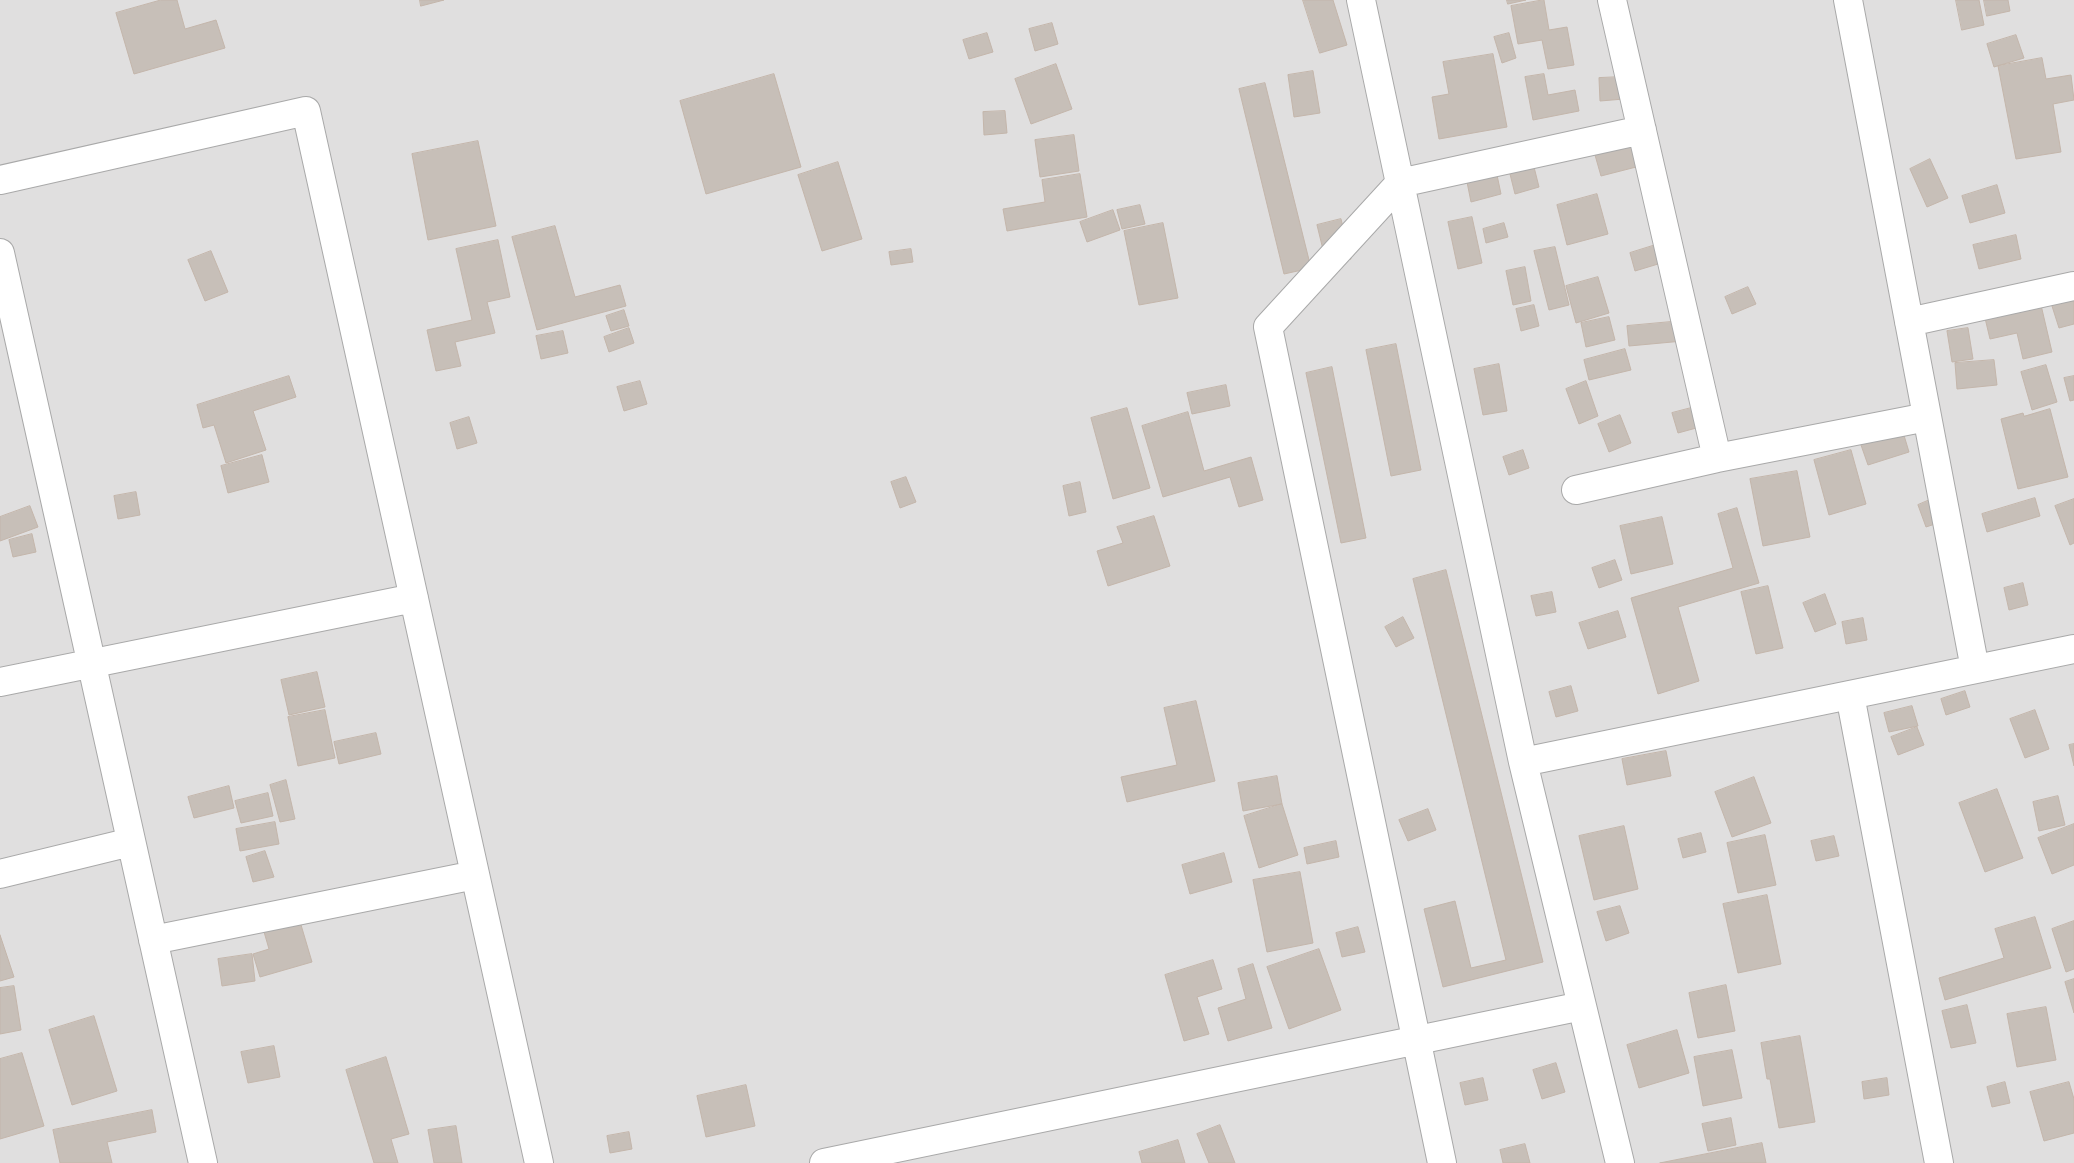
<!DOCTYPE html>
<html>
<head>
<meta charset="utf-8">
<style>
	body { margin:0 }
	canvas { display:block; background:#f2efe9 }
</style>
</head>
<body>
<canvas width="2074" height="1163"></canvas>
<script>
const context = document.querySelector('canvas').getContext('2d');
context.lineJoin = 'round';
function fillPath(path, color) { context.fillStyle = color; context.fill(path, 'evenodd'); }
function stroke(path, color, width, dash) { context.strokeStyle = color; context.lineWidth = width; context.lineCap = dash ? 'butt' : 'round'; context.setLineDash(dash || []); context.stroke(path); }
fillPath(new Path2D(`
	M0 0H2074V1163H0Z`), '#e0dfdf');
const building = new Path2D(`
	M161 0H177L185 29 216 20 225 48 134 74 116 13Z
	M420 0H444L421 6Z
	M1303 0H1333L1347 45 1320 53Z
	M1507 0H1526L1508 4Z
	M1544 0 1549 30 1567 27 1574 65 1548 69 1542 40 1518 44 1511 6Z
	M1956 0H1979L1984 25 1962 30Z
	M1984 0H2008L2010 11 1987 16Z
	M1052 23 1058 44 1035 51 1029 29Z
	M987 33 993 52 969 59 963 40Z
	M1509 33 1516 58 1502 63 1494 37Z
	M2016 35 2024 58 1994 67 1987 44Z
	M1493 54 1507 127 1439 139 1432 97 1449 94 1443 62Z
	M2042 58 2046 79 2071 75 2074 100 2053 104 2061 152 2016 159 1998 66Z
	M1056 64 1072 109 1031 124 1015 79Z
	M1313 71 1320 113 1294 117 1288 75Z
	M774 74 801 167 706 194 680 101Z
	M1544 74 1548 95 1575 90 1579 111 1533 120 1525 77Z
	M1622 77 1624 99 1600 101 1599 78Z
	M1265 83 1311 268 1284 274 1239 89Z
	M1005 111 1007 133 984 135 983 112Z
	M1074 135 1079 171 1040 177 1035 140Z
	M478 141 496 226 428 240 412 154Z
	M1638 144 1644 165 1601 176 1595 155Z
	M1930 159 1948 198 1927 207 1910 169Z
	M838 162 862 239 822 251 798 175Z
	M1534 167 1539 187 1515 194 1510 174Z
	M1080 174 1087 217 1007 231 1003 209 1045 202 1042 180Z
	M1497 175 1501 194 1471 202 1467 182Z
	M1997 185 2005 213 1970 223 1962 196Z
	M1597 194 1608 234 1567 245 1557 205Z
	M1140 205 1145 224 1122 229 1117 210Z
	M1113 210 1120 230 1087 242 1080 222Z
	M1472 217 1482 263 1458 269 1448 222Z
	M1341 219 1351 259 1327 266 1317 225Z
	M1163 223 1178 298 1139 305 1124 231Z
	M1504 223 1508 237 1486 243 1483 229Z
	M555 226 575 297 620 285 626 306 537 330 512 237Z
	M2016 235 2021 259 1979 269 1973 245Z
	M498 240 510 297 487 302 495 333 455 342 461 366 436 371 427 330 472 320 456 249Z
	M1662 243 1668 261 1635 271 1630 253Z
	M1555 247 1569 305 1549 310 1534 251Z
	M911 249 913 262 891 265 889 252Z
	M211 251 228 292 205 301 188 260Z
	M1525 267 1531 301 1513 305 1506 271Z
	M1598 277 1609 313 1576 323 1566 286Z
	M1748 287 1756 304 1732 314 1725 297Z
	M2074 299V324L2059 328 2052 306Z
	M1534 305 1539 326 1521 331 1516 309Z
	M2041 305 2052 352 2023 359 2017 333 1990 339 1985 318Z
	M624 310 629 326 611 331 606 316Z
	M1609 317 1615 340 1586 347 1581 323Z
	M1682 321 1683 341 1629 346 1627 326Z
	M629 328 634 343 609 352 604 337Z
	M1968 328 1973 359 1952 362 1947 331Z
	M563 331 568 353 541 359 536 336Z
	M1396 344 1421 470 1391 476 1366 350Z
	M1625 349 1631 370 1589 380 1584 360Z
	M1994 360 1997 385 1957 389 1955 363Z
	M1499 364 1507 411 1483 415 1474 369Z
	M2046 365 2057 402 2032 410 2021 372Z
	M1332 367 1366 538 1341 543 1306 373Z
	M289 376 296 397 253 411 266 450 226 463 214 425 203 428 197 405Z
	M2074 376V400L2070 401 2064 378Z
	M640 381 647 404 624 411 617 387Z
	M1586 381 1598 416 1579 424 1566 389Z
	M1226 385 1230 406 1192 414 1187 393Z
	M1695 407 1700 427 1678 433 1672 413Z
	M1127 408 1150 488 1113 499 1091 418Z
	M2050 409 2068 477 2018 489 2001 419 2023 413 2024 416Z
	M1188 412 1204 471 1251 457 1263 500 1239 507 1230 477 1163 497 1142 426Z
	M1620 415 1631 443 1609 452 1598 424Z
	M469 417 477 443 457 449 450 423Z
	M1903 432 1909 452 1868 465 1861 445Z
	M1523 450 1529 468 1509 475 1503 457Z
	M1851 450 1866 504 1829 515 1814 460Z
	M262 455 269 482 228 493 221 466Z
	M1797 471 1810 537 1763 546 1750 479Z
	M906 477 916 502 900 508 891 482Z
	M1080 482 1086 512 1069 516 1063 486Z
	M136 492 140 515 118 519 114 496Z
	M2035 498 2040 516 1987 532 1982 514Z
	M1932 499 1941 522 1926 527 1918 505Z
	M2074 499V543L2070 545 2055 506Z
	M30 506 38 527 0 541V517Z
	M1737 508 1759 583 1678 607 1699 681 1658 694 1631 598 1733 568 1718 514Z
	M1154 516 1170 566 1108 586 1097 551 1123 543 1117 527Z
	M1662 517 1673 564 1631 574 1620 526Z
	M32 534 36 552 13 557 9 540Z
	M1615 560 1622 580 1599 588 1592 568Z
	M1446 570 1543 962 1443 987 1424 909 1455 901 1471 968 1506 960 1413 579Z
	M2023 583 2028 605 2009 610 2004 588Z
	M1768 586 1783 648 1756 654 1741 592Z
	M1552 592 1556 612 1536 616 1531 596Z
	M1825 594 1836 624 1815 632 1803 603Z
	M1618 611 1626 637 1588 649 1579 623Z
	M1403 617 1414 638 1396 647 1385 627Z
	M1863 618 1867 640 1846 644 1842 622Z
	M317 672 325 707 289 715 281 680Z
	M1571 686 1578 711 1556 717 1549 692Z
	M1965 691 1970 707 1946 715 1941 699Z
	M1196 701 1215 781 1127 802 1121 777 1177 765 1164 708Z
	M1912 706 1918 726 1889 732 1884 713Z
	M325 710 335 758 298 766 288 717Z
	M2035 710 2049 749 2025 758 2010 719Z
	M1917 727 1924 745 1898 755 1891 737Z
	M376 733 381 754 339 764 334 742Z
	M2074 744V766L2069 745Z
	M1666 751 1671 776 1627 785 1622 759Z
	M1277 776 1282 804 1243 811 1238 783Z
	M1754 777 1771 823 1732 837 1715 792Z
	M286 780 295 819 280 822 270 785Z
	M229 786 234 808 194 818 188 797Z
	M1997 789 2023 858 1985 872 1959 803Z
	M268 793 273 816 241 823 235 801Z
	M2058 796 2065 825 2039 831 2033 802Z
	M1282 804 1298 855 1259 868 1244 816Z
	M1428 809 1436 830 1408 841 1399 820Z
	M275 822 279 844 240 851 236 829Z
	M2074 824V865L2052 874 2038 838Z
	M1624 826 1638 889 1594 900 1579 836Z
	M1701 833 1706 852 1683 858 1678 839Z
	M1765 835 1776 885 1738 893 1727 843Z
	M1834 836 1839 856 1816 861 1811 841Z
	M1336 841 1339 857 1307 864 1304 848Z
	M265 851 274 877 253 882 246 857Z
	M1224 853 1232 882 1190 894 1182 865Z
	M1300 872 1313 943 1267 952 1253 880Z
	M1767 895 1781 964 1738 973 1723 904Z
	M1620 906 1629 933 1606 941 1597 912Z
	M296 908 312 962 260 977 253 954 269 949 260 918Z
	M2035 917 2051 968 1945 1000 1939 978 2004 958 1995 929Z
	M2074 921V969L2066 972 2052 929Z
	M1358 927 1365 952 1342 957 1336 933Z
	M0 935 14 977 0 981Z
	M1319 949 1341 1010 1289 1029 1267 967Z
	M252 954 255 981 222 986 218 959Z
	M1213 960 1222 989 1197 997 1209 1034 1184 1041 1165 975Z
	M1253 964 1272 1028 1228 1041 1218 1008 1246 999 1238 969Z
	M2074 979V1013L2065 982Z
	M1726 985 1735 1031 1698 1038 1689 993Z
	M14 986 21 1030 0 1034V988Z
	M1967 1005 1976 1043 1951 1048 1942 1011Z
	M2046 1007 2056 1060 2017 1067 2007 1014Z
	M94 1016 117 1091 72 1105 49 1030Z
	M1677 1030 1689 1073 1639 1088 1627 1045Z
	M1800 1036 1815 1122 1779 1128 1770 1079H1767L1761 1043Z
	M274 1046 280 1077 248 1083 241 1052Z
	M1732 1050 1742 1098 1703 1106 1694 1057Z
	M22 1053 44 1126 0 1139V1059Z
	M386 1057 409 1134 391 1139 398 1163H374L346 1070Z
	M1556 1063 1565 1092 1542 1099 1533 1070Z
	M1483 1078 1488 1100 1465 1105 1460 1083Z
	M1887 1078 1889 1095 1864 1099 1862 1082Z
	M2005 1082 2010 1103 1992 1107 1987 1087Z
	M2069 1082 2074 1099V1133L2044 1141 2030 1092Z
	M746 1085 755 1126 706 1137 697 1096Z
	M152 1110 156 1132 107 1142 112 1163H60L53 1130Z
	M1731 1118 1736 1145 1708 1151 1702 1124Z
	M1220 1125 1235 1163H1209L1197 1134Z
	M456 1126 462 1163H434L428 1130Z
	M629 1132 632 1149 610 1153 607 1136Z
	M1178 1140 1185 1163H1142L1139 1152Z
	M1762 1143 1766 1163H1660Z
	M1525 1144 1530 1163H1503L1500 1150Z`);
fillPath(building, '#c7bfb8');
stroke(building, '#c4b6ab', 1);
const street = new Path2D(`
	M1361 0 1523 762 1620 1163
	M1612 0 1717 458
	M1848 0 1975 669
	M0 180 306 111 539 1163
	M0 253 203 1163
	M1909 322 2074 286
	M1576 490 1717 458 1927 417
	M0 682 414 598
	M1850 695 1939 1163
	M1523 762 2074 649
	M0 874 131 842
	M153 940 475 875
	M824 1163 1582 1006
	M1442 1163 1268 327 1400 183 1642 130`);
stroke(street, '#a9a9a9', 30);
stroke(street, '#fff', 28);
</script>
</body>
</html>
